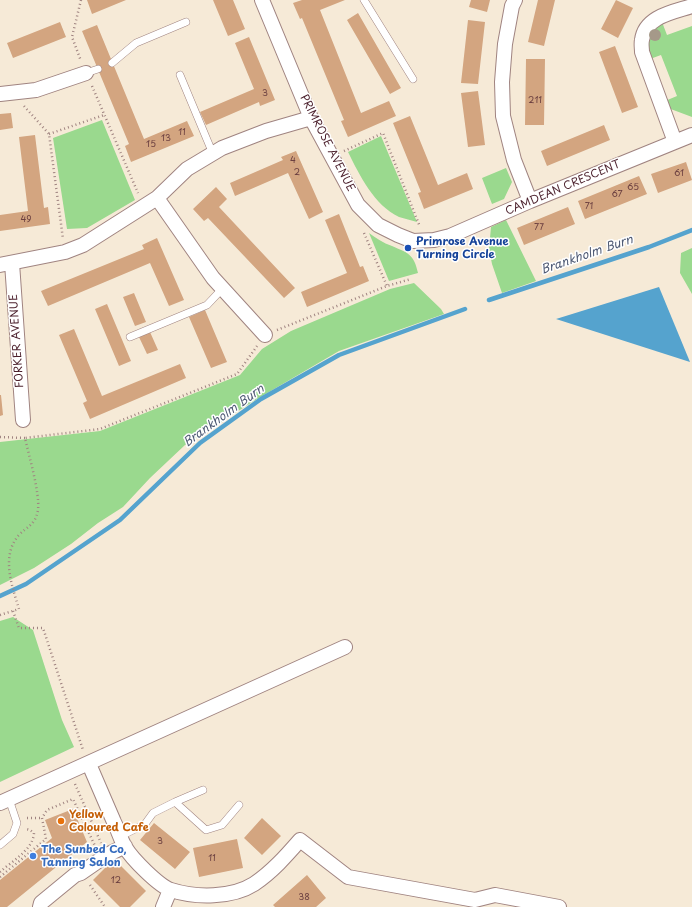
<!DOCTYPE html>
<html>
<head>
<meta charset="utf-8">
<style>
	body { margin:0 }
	canvas { display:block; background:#f6ead7 }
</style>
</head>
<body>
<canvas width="692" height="907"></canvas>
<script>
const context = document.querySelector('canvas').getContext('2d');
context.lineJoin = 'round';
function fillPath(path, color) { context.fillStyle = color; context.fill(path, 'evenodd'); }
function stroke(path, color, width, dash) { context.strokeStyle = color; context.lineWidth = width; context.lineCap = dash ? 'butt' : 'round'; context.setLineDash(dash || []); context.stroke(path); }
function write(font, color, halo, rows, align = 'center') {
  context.font = font + ' "Playpen Sans",sans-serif'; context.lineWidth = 3; context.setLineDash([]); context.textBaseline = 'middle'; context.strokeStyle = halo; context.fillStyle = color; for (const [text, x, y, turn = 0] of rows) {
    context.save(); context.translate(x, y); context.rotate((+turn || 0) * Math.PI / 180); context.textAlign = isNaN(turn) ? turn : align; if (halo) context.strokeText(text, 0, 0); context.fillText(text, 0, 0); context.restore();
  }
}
fillPath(new Path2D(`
	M662 22 667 35 692 26V117L668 108 665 101 677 96 661 55 650 59C646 44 647 30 662 22Z
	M102 120 135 200 87 228 67 229 53 138Z
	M381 136 417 222C411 220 405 219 399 217 374 205 360 176 348 152Z
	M506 168 512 182 504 199 492 204 482 178Z
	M506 220 536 281 502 293 492 264 489 249 491 227Z
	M369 233C376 238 383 243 392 246 408 253 414 254 418 273L389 281Z
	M692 248V294L680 273 681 253Z
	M414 283 441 309 444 314 339 351 257 399 185 445 150 478 123 507 98 523 71 544 34 568 0 585V442L100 431 240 375 262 349 291 331 390 289Z
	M13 617 33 630 62 720 74 747 0 782V621Z`), '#9ad98e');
fillPath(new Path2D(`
	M659 287 690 362 556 319Z`), '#55a3ce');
stroke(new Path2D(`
	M489 300 649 247 692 230
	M0 596 26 584 120 520 200 443 261 399 339 355 465 309`), '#55a3ce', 4.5);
fillPath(new Path2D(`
	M87 0H126L92 14Z
	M213 0H233L245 29 228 36Z
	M302 0H345L320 10 361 113 389 101 396 116 348 137 341 121 344 120 302 18 300 19 293 3Z
	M471 0H490L487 12 469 7Z
	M538 0H555L544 46 528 42Z
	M616 0 633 8 618 38 601 29Z
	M358 13 401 88 390 94 347 20Z
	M468 20 485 22 478 84 461 83Z
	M60 22 66 37 13 58 7 43Z
	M97 25 144 139 187 121 194 136 131 162 125 146 129 144 82 31Z
	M249 37 275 100 260 106 259 102 206 125 200 112 254 89 235 43Z
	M615 46 638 107 622 113 599 52Z
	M526 59H545L544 125H525Z
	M478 91 485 145 468 147 461 93Z
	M11 113 13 128 0 130V114Z
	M410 116 438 185 467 173 473 189 424 209 418 193 421 192 393 123Z
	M604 125 610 140 547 166 541 151Z
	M35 135 44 208 48 207 50 224 0 231V215L28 211 19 137Z
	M296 151 323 212 309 219 288 173 235 196 230 183 283 160 281 157Z
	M686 162 692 180 658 193 651 174Z
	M639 176 647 194 585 219 578 201Z
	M216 187 227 199 219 207 295 288 284 298 208 218 204 221 193 209Z
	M568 207 575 224 524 245 517 228Z
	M339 214 360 267 363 266 369 281 307 307 301 292 347 273 325 220Z
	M157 238 184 300 169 306 150 263 48 306 41 291 144 249 142 245Z
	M134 293 146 322 135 326 123 297Z
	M107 304 131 361 119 366 95 309Z
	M205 310 227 362 211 368 189 317Z
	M74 329 102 396 180 364 186 378 90 419 83 403 87 401 59 335Z
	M150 332 158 350 147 354 139 337Z
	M0 395H1L3 415 0 416Z
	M73 809 87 842 7 907H0V880L52 838 45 820Z
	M262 818 281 836 262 855 244 838Z
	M154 823 190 852 175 869 140 840Z
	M237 839 243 868 199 877 193 848Z
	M114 859 146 891 130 907H120L93 880Z
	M307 875 326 898 316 907H275L273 905Z`), '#d3a580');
const service = new Path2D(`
	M364 0 413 79
	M112 63 136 43 186 22
	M86 73 98 69
	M180 75 213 154
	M130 337 207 305 223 288
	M175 802 203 790
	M121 836 145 824 153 813 175 802 206 830 222 825 239 805
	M0 845 13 834 17 823 9 799`);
const minor = new Path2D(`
	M262 0 311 118 358 205 378 225 398 235 413 241 434 240 450 236 530 201 692 135
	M515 0 512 6 505 44 502 82 503 116 514 160 530 201
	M0 94 36 90 86 73
	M675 142 642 52C642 48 641 44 642 40 645 16 674 12 692 6
	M157 198 213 278 265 335
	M12 263 23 420
	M0 265 65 252 83 245 157 198 187 169 222 148 266 131 311 118
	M89 764C97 783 106 803 114 822 118 830 121 840 125 847 132 859 159 886 171 890 196 898 232 898 254 884 272 872 286 856 300 840L348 877 475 900 495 895 559 907
	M0 803 345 647
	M40 907 41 903 75 875 81 873 107 855 125 846
	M163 907 170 890`);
stroke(service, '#a08481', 8);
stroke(minor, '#a08481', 16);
stroke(new Path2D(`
	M81 0 72 37 81 61
	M92 86 138 193
	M24 106 49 134 63 239
	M49 134 104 115
	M344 151 383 133 420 227
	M364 233 387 286
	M277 330 387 286 411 279
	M0 437 25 438
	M13 611 19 628H43L83 750
	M0 615 19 609C12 586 1 557 18 536 27 526 35 526 38 510 40 493 29 456 25 438L100 429 237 374 257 346
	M75 784 101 843
	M27 818H42
	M0 872C12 861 33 850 34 833L30 830 26 829
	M0 877 46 839 42 818 47 810 73 799 95 846
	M90 885 105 907`), '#a08481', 2.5, [1, 3]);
stroke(service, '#fff', 7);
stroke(minor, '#fff', 14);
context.fillStyle = '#a59989';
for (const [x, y] of [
	[655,35]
]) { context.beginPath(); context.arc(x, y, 6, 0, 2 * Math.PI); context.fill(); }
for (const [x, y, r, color] of [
	[408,248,4,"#1a4fb4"],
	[61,821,4,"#e8710a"],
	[33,856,4,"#3f7fe0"]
]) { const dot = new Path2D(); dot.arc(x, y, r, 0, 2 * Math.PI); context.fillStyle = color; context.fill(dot); stroke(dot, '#fff', 1.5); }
write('9px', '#6c4040', null, [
	["3",265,94],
	["211",535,101],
	["11",182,133],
	["13",166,139],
	["15",151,145],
	["4",293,161],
	["2",297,173],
	["61",679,174],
	["65",633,188],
	["67",617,195],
	["71",589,207],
	["49",26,220],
	["77",539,228],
	["3",160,842],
	["11",212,859],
	["12",116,881],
	["38",304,898]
]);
write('11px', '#4a1f2b', '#fff', [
	["PRIMROSE AVENUE",327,143,63],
	["CAMDEAN CRESCENT",563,188,-23],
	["FORKER AVENUE",17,341,-94]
]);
write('bold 11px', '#164399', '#fff', [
	["Primrose Avenue",416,242],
	["Turning Circle",416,255]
], 'left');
write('bold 11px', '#c56008', '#fff', [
	["Yellow",69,815],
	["Coloured Cafe",69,828]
], 'left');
write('bold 11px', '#366cbe', '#fff', [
	["The Sunbed Co,",41,850],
	["Tanning Salon",41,863]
], 'left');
write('italic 12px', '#4f5a74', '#fff', [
	["Brankholm Burn",587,255,-19],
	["Brankholm Burn",224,416,-36]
]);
</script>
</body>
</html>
